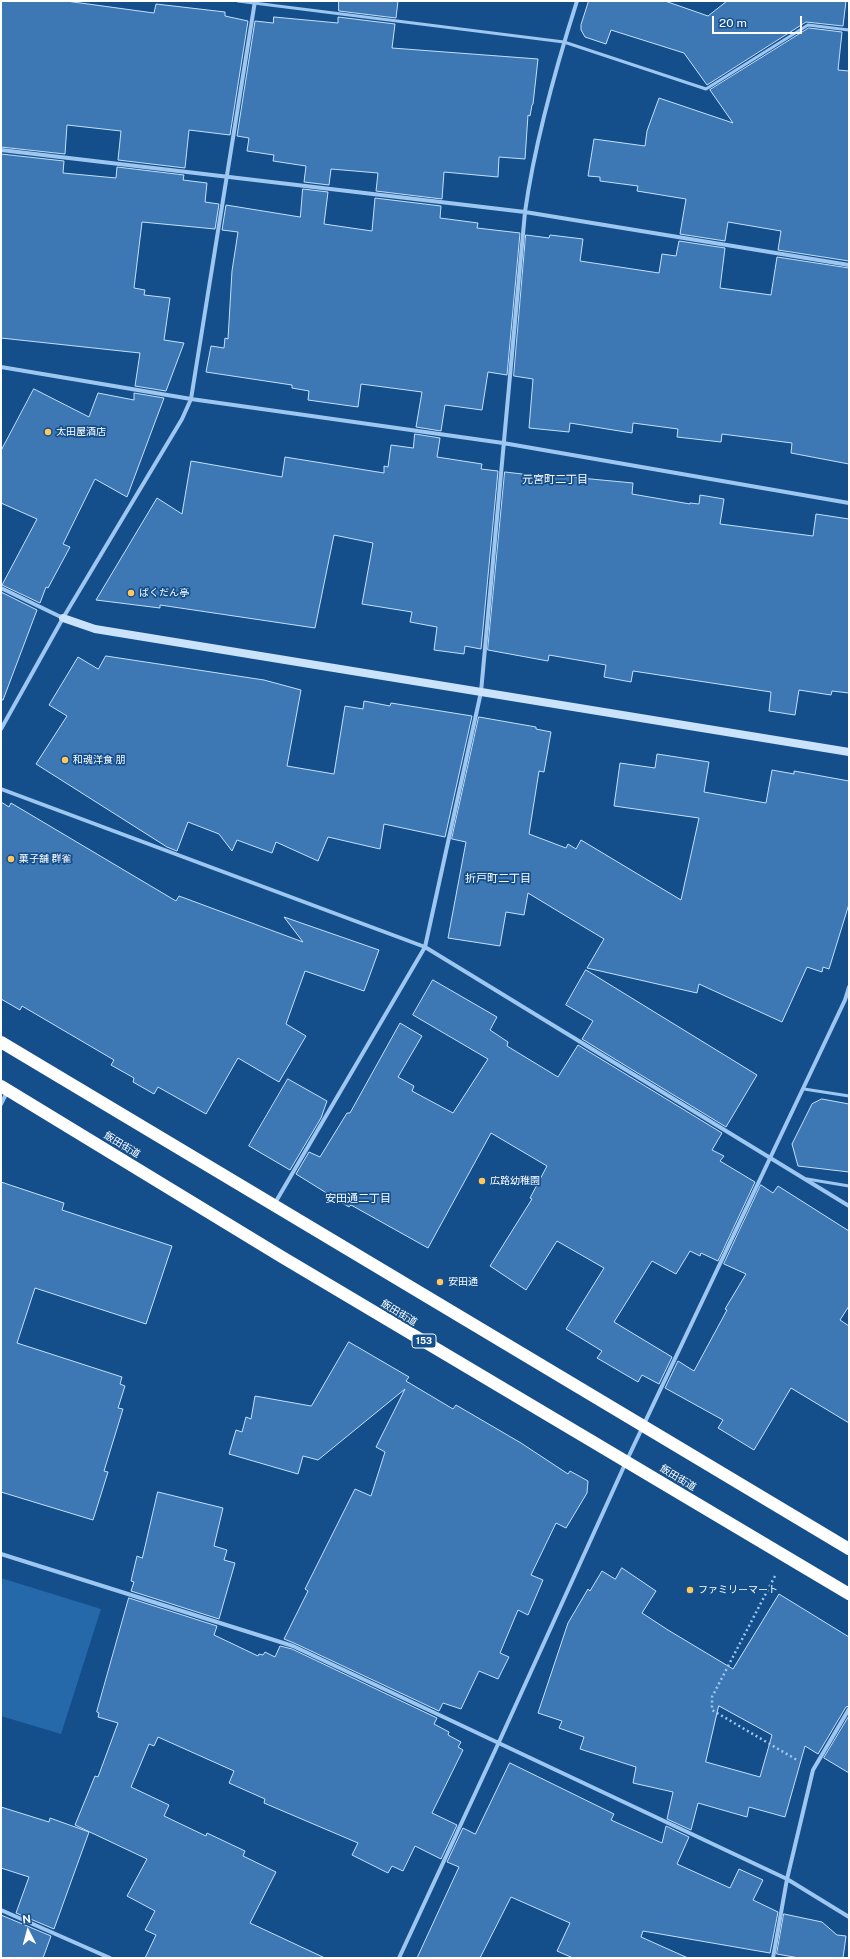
<!DOCTYPE html>
<html>
<head>
<meta charset="utf-8">
<style>
	body { margin:0 }
	#map { position:relative; width:850px; height:1959px; overflow:hidden; background:#144f8c; font-family:"Public Sans",sans-serif }
	canvas { display:block }
	.frame { position:absolute; inset:0; border:2px solid #fff; pointer-events:none }
	.north { position:absolute; left:8px; top:1911px; width:40px; height:40px; -webkit-text-stroke:3px #144f8c; paint-order:stroke; rotate:354deg; font-size:11px; font-weight:700; line-height:16px; text-align:center; color:#fff }
	.north::after { content:''; display:block; margin:auto; width:14px; height:18px; background:#fff; clip-path:polygon(50% 0,100% 100%,50% 72%,0 100%) }
	.scale { position:absolute; left:712px; top:16px; width:90px; height:18px; box-sizing:border-box; border:2px solid #fff; border-top:0; padding-left:5px; font-size:12px; line-height:14px; white-space:nowrap; color:#fff; -webkit-text-stroke:3px #144f8c; paint-order:stroke }
</style>
</head>
<body>
<div id="map">
<canvas width="850" height="1959"></canvas>
<div class="frame"></div>
<div class="north">N</div>
<div class="scale">20 m</div>
</div>
<script>
const context = document.querySelector('canvas').getContext('2d');
context.lineJoin = 'round';
function fillPath(path, color) { context.fillStyle = color; context.fill(path, 'evenodd'); }
function stroke(path, color, width, dash) { context.strokeStyle = color; context.lineWidth = width; context.lineCap = dash ? 'butt' : 'round'; context.setLineDash(dash || []); context.stroke(path); }
function write(font, color, halo, rows, align = 'center') {
  context.font = font + ' "Public Sans","Noto Sans JP",sans-serif'; context.lineWidth = 3.5; context.setLineDash([]); context.textBaseline = 'middle'; context.strokeStyle = halo; context.fillStyle = color; for (const [text, x, y, turn = 0] of rows) {
    context.save(); context.translate(x, y); context.rotate((+turn || 0) * Math.PI / 180); context.textAlign = isNaN(turn) ? turn : align; if (halo) context.strokeText(text, 0, 0); context.fillText(text, 0, 0); context.restore();
  }
}
fillPath(new Path2D(`
	M1 1578 101 1609 61 1734 1 1716Z`), '#2669ab');
const building = new Path2D(`
	M1 1H66L154 13 156 4 225 12V16L248 21 230 135 189 130 185 168 118 160 121 131 67 125 65 154 1 147Z
	M339 1H398L396 18 339 11Z
	M589 1H665L708 16 727 1H846L843 26 806 22 707 85 684 53 611 30 606 44 585 37 581 30V25Z
	M274 17 338 23V17L395 24 392 48 538 59 533 104 532 105 530 116 528 115 525 159 499 157 498 177 444 172 442 199 376 191 378 173 331 169 329 185 304 182 306 166 273 161 274 155 247 151 249 138 237 136 255 21 273 23Z
	M809 28 842 32 838 70 849 71V261L778 250 781 231 728 222 725 241 680 234 686 199 637 191 638 186 600 181V177L588 176 594 139 645 146 647 131 659 98 733 123 710 90Z
	M1 154 64 161 63 173 116 178 117 167 184 175 183 180 207 183 205 202 219 204 215 229 142 222 134 288 145 290 144 295 170 298 164 340 184 343 166 391 135 386 140 353 1 338Z
	M303 189 328 192 324 224 372 231 375 198 441 206 440 218 478 223 477 228 520 233 507 375 488 372 482 410 445 405 441 431 416 427 422 392 361 384 358 407 308 400 309 391 292 388V385L206 372 211 346 224 348 225 338 228 339 232 271 238 232 222 230 226 205 300 217Z
	M526 235 549 238 550 235 583 239 580 261 659 273 662 254 676 256 679 241 725 248 720 288 771 295 777 257 849 268V464L791 453 792 443 722 434 721 442 677 437 678 429 633 423 632 433 570 423 569 432 529 428 533 379 514 376Z
	M34 389 89 417 98 393 134 400V393L164 398 127 497 95 479 63 544 70 547 48 588 46 587 40 603 2 585 37 519 1 503V451Z
	M415 434 440 438 437 457 482 464 481 469 498 471 481 649 465 646 464 654 434 650 437 627 410 622 412 612 362 604 373 543 334 535 315 628 160 605V608L96 600 157 498 182 514 191 461 282 477 285 457 384 473V466L388 467 391 445 413 448Z
	M505 472 549 477V475L633 483 632 494 690 504V503L699 504 700 495 724 499 720 524 813 536 816 514 849 519V693L832 691 831 695 799 690 795 715 769 711 771 692 633 671 631 682 604 677 606 665 549 655 548 661 488 650Z
	M1 592 37 610 3 700H1Z
	M106 656 264 680 301 690 287 766 334 774 345 706 363 709 364 701 390 706 391 703 472 716 445 837 384 824 380 849 328 837 318 861 276 842 272 853 237 840 232 851 219 834 188 822 177 851 167 847 36 764 67 716 49 705 78 657 98 669Z
	M479 717 536 727V729L551 732 544 772 539 771 529 834 566 848 568 844 576 849 581 840 681 900 699 818 614 806 620 763 655 768 657 754 709 762 704 792 766 803 772 770 794 774V771L849 781V904L829 969 823 967 822 972 807 967 782 1022 699 984 697 993 587 968 604 939 528 893 524 915 506 912 500 946 448 938 466 842 452 839Z
	M1 802 9 807 11 803 176 901 179 896 303 942 284 917 379 950 364 991 305 971 286 1024 306 1036 279 1082 238 1058 206 1114 158 1087 154 1094 133 1082 134 1078 111 1065 114 1060 22 1006 20 1010 1 999Z
	M586 970 757 1075 726 1127 582 1039 593 1021 566 1005Z
	M433 980 497 1017 490 1030 508 1042 507 1046 558 1077 578 1045 722 1133 712 1150 724 1156 720 1161 755 1182 718 1261 701 1253 700 1256 690 1251 676 1274 652 1261 614 1322 672 1357 659 1384 642 1375 638 1382 597 1358 602 1351 566 1329 604 1268 557 1241 526 1290 490 1266 532 1199 530 1198 547 1166 491 1133 428 1248 351 1205 349 1207 296 1174 309 1152 320 1157 347 1113H350L400 1023 422 1036 398 1077 414 1086 412 1091 453 1113 488 1059 413 1015Z
	M288 1079 327 1101 321 1118 290 1170 249 1146Z
	M822 1099 849 1104V1172L798 1166 792 1144 812 1104Z
	M1 1182 64 1203 62 1210 172 1246 146 1324 35 1288 17 1343 122 1377 120 1384 125 1386 118 1408 123 1409 104 1471 108 1472 93 1520 1 1492Z
	M761 1185 773 1193 778 1186 849 1231V1306L840 1320 849 1326V1423L791 1388 754 1450 718 1428 723 1420 665 1388 678 1361 694 1371 727 1310 725 1309 746 1274 724 1264Z
	M349 1342 409 1377 406 1381 453 1409 456 1405 521 1443 568 1474 570 1471 588 1481 587 1493 566 1528 556 1523 531 1575 543 1580 528 1615 518 1610 500 1653 509 1657 498 1679 479 1671 461 1709 443 1703 439 1711 294 1643 284 1639 308 1591 305 1589 355 1489 371 1496 385 1452 376 1447 405 1389 318 1460 303 1456 298 1474 229 1454 236 1430 242 1432 246 1417 251 1419 255 1396 311 1406Z
	M158 1492 223 1508 214 1546 227 1550 224 1560 235 1563 219 1619 131 1591 134 1582 131 1581 137 1556 142 1558Z
	M622 1568 656 1591 642 1613 668 1630 733 1669 779 1594 849 1637V1706L846 1707 818 1754 805 1746 785 1817 749 1807 747 1817 698 1803 691 1830 667 1819 673 1792 633 1783 636 1767 580 1749 584 1737 559 1728 562 1721 538 1713 568 1623 588 1589 590 1591 602 1571 615 1579ZM719 1706 772 1735 760 1777 706 1762Z
	M129 1598 217 1626 214 1635 258 1656 259 1654 263 1655 265 1652 275 1657 280 1646 292 1649 437 1718 434 1724 449 1732 448 1735 461 1742 458 1747 463 1750 432 1813 457 1825 441 1859 415 1846 403 1871 392 1866 388 1873 352 1855 358 1843 264 1803 265 1799 229 1783 234 1771 158 1737 154 1746 149 1744 131 1787 169 1805 164 1816 206 1836 207 1833 245 1851 243 1856 276 1872 250 1923 325 1958H145L156 1935 145 1930 155 1911 127 1896 147 1859 75 1825 95 1776 98 1777 118 1723 98 1717 99 1713 97 1712Z
	M849 1716V1773L824 1758Z
	M510 1763 614 1814 611 1820 662 1843 666 1826 689 1837 677 1864 730 1888 739 1869 763 1880 753 1900 778 1912 770 1953 643 1931 641 1937 688 1958H573L557 1951 570 1923 511 1897 480 1958H417L459 1867 447 1862 463 1828 475 1834Z
	M1 1807 49 1822 50 1818 89 1832 54 1929 16 1913 29 1877 1 1868Z
	M784 1914 822 1922 837 1935 846 1936 843 1958H799L777 1954Z
	M1 1915 51 1936 43 1958H1Z`);
fillPath(building, '#3d78b5');
stroke(building, '#c3e0fc', 1);
stroke(new Path2D(`
	M775 1576 712 1697V1710L797 1760`), '#9dc7f0', 2.5, [2, 3]);
stroke(new Path2D(`
	M238 1 564 42 706 89 808 25 849 30
	M804 1089 849 1096
	M807 1179 849 1186`), '#9dc7f0', 3);
stroke(new Path2D(`
	M1 150 525 212 849 265
	M1 367 191 399 503 443 849 503
	M1 588 63 618
	M1 729 63 618 182 419 191 399 255 1
	M1 789 425 947 849 1206
	M1 1104 7 1092
	M275 1203 425 947 481 692 525 212C535 141 555 70 577 1
	M1 1554 293 1646 787 1879 849 1917
	M1 1910 110 1958
	M399 1958 499 1742 626 1462 845 1000 849 987
	M773 1958 787 1879 813 1770 849 1709`), '#9dc7f0', 4);
stroke(new Path2D(`
	M63 618 95 629 849 752`), '#cbe2fb', 8);
stroke(new Path2D(`
	M1 1042 849 1549
	M1 1086 282 1257 849 1594`), '#fff', 12);
for (const [x, y, r, color] of [
	[48,432,4,"#ffc75c"],
	[131,593,4,"#ffc75c"],
	[65,760,4,"#ffc75c"],
	[11,859,4,"#ffc75c"],
	[482,1181,4,"#ffc75c"],
	[440,1282,4,"#ffc75c"],
	[690,1590,4,"#ffc75c"]
]) { const dot = new Path2D(); dot.arc(x, y, r, 0, 2 * Math.PI); context.fillStyle = color; context.fill(dot); stroke(dot, '#144f8c', 1.5); }
for (const [x, y, w] of [
	[424,1341,24]
]) { const box = new Path2D(); box.roundRect(x - w / 2, y - 7, w, 14, 3); context.fillStyle = '#144f8c'; context.fill(box); stroke(box, '#fff', 1); }
write('bold 9px', '#fff', null, [
	["153",424,1341]
]);
write('10px', '#fff', '#144f8c', [
	["太田屋酒店",56,432],
	["ばくだん亭",139,593],
	["和魂洋食 朋",73,760],
	["菓子舗 群雀",19,859],
	["広路幼稚園",490,1181],
	["安田通",448,1282],
	["ファミリーマート",698,1590]
], 'left');
write('10px', '#fff', '#144f8c', [
	["飯田街道",122,1145,31],
	["飯田街道",399,1313,31],
	["飯田街道",678,1478,31]
]);
write('11px', '#fff', '#144f8c', [
	["元宮町二丁目",555,480],
	["折戸町二丁目",498,879],
	["安田通二丁目",358,1199]
]);
</script>
</body>
</html>
